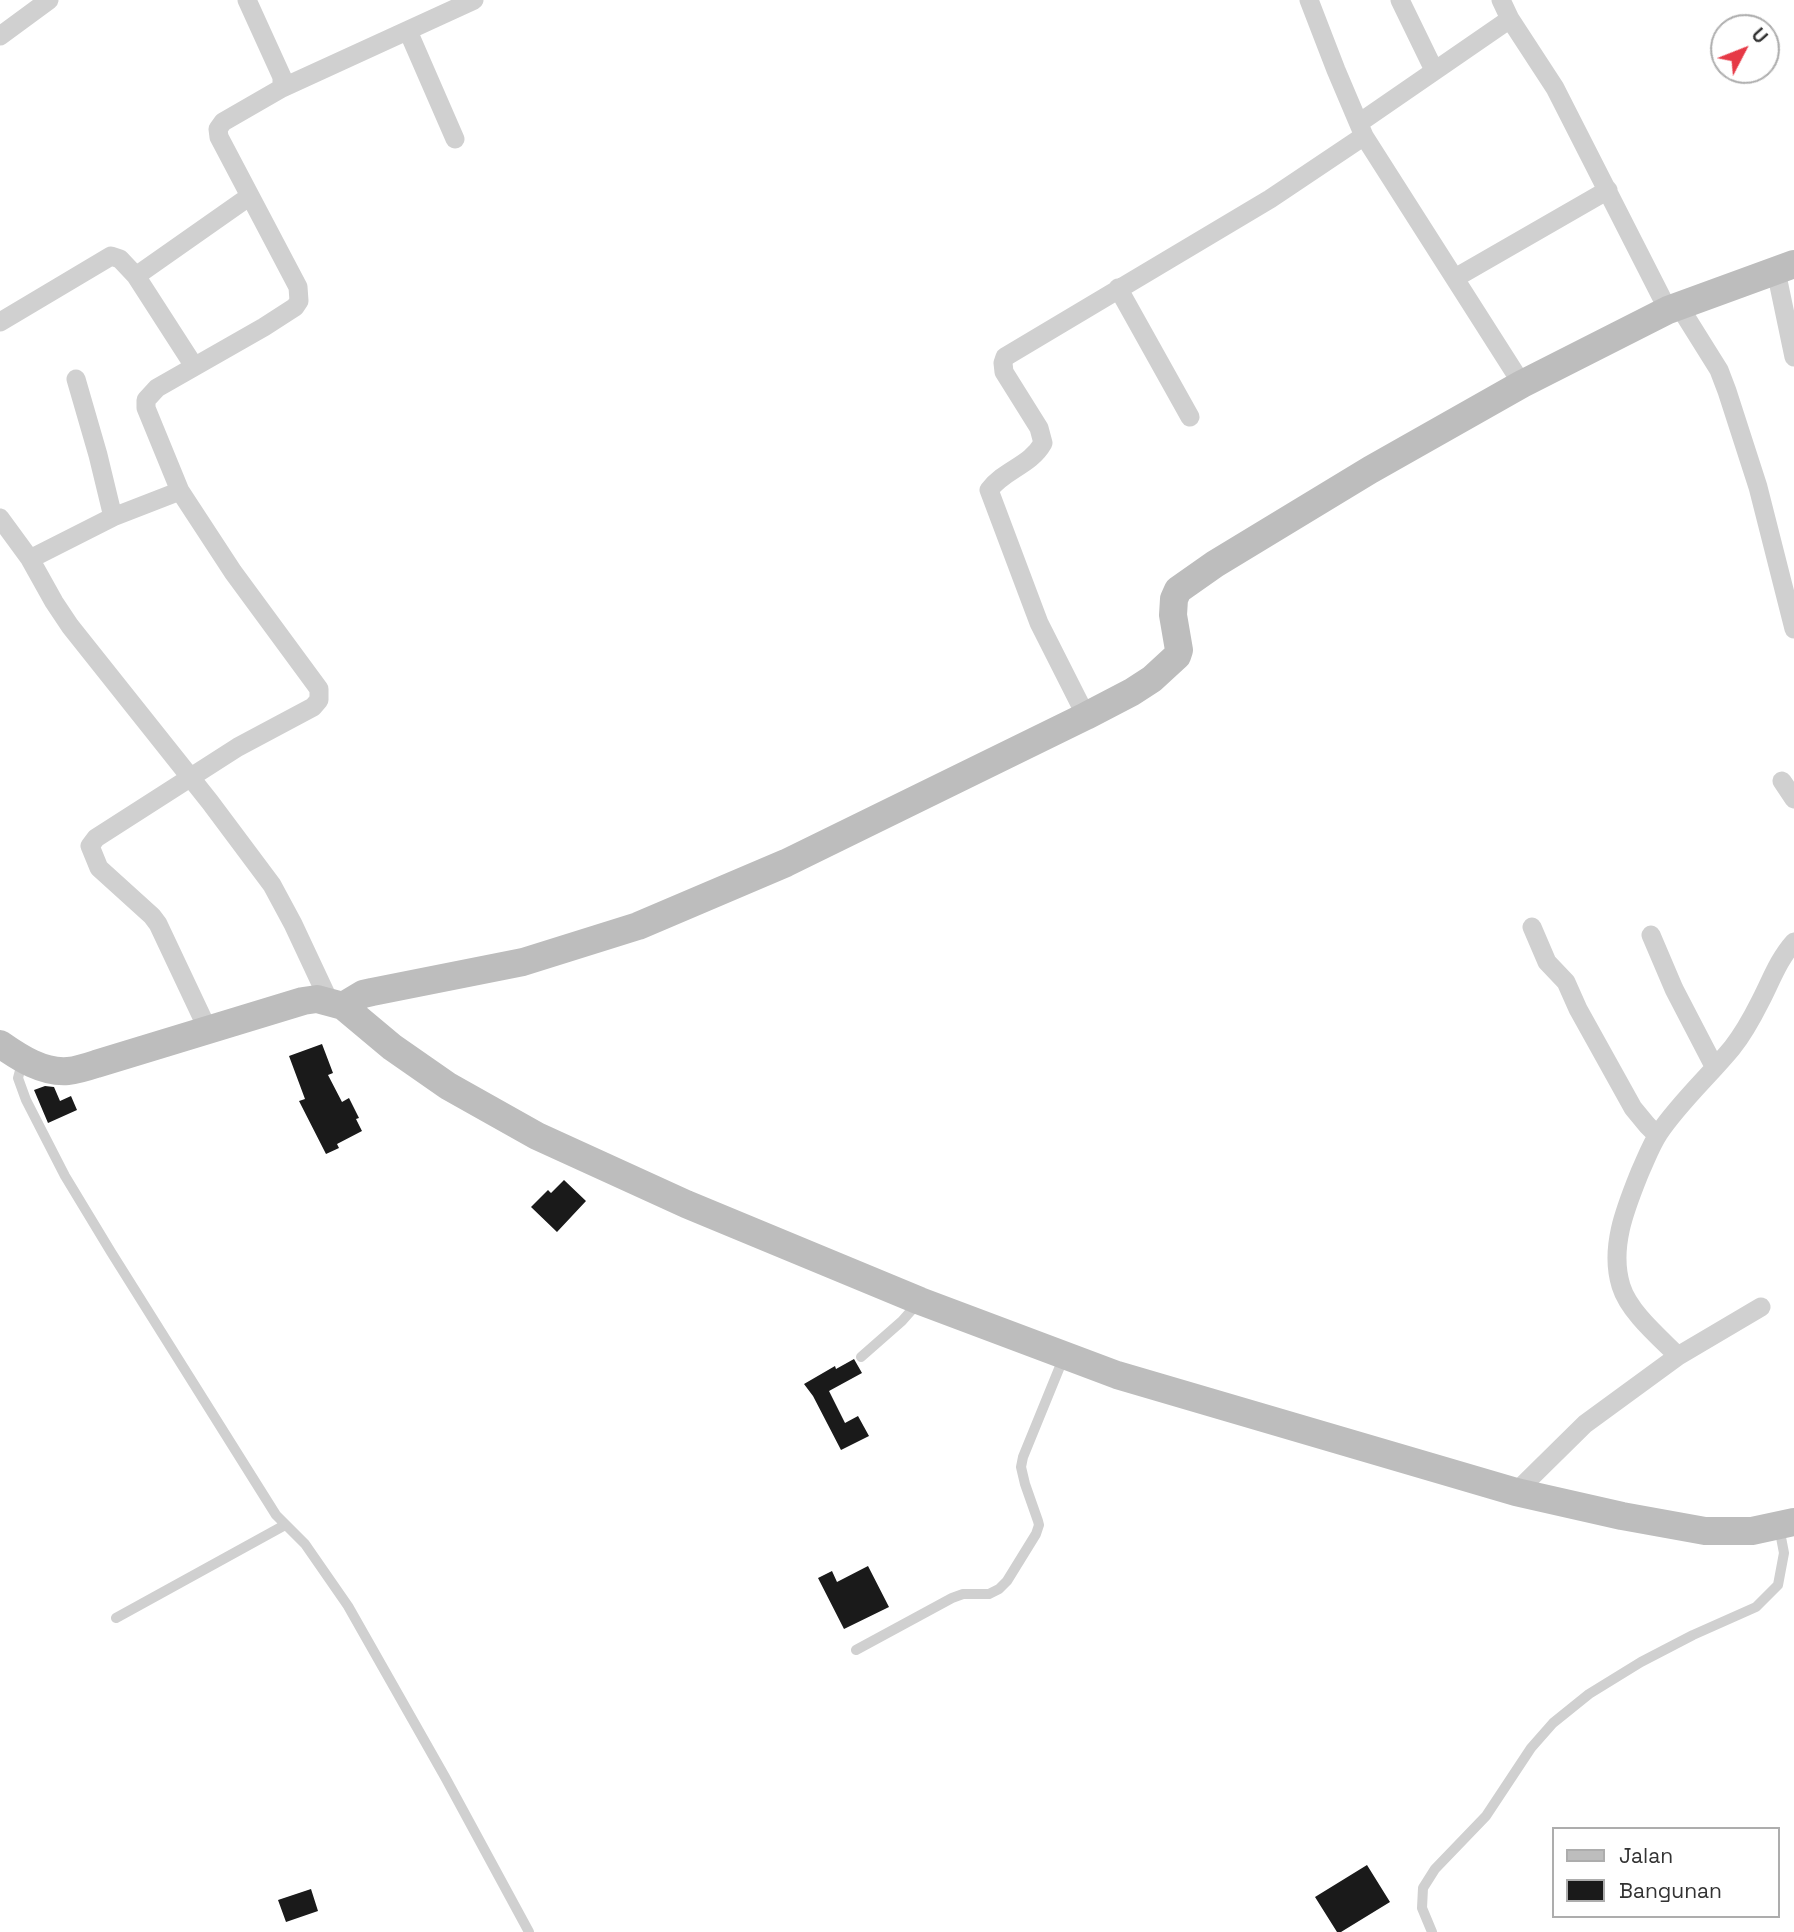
<!DOCTYPE html>
<html>
<head>
<meta charset="utf-8">
<style>
	body { margin:0 }
	#map { position:relative; width:1794px; height:1932px; overflow:hidden; background:#fff; font-family:"Space Grotesk",sans-serif }
	canvas { display:block }
	.legend { position:absolute; left:1552px; top:1827px; width:228px; height:91px; box-sizing:border-box; background:#fff; border:2px solid #adadad; margin:0; padding:9px 12px; list-style:none; font-size:21px; color:#333 }
	.legend li { display:flex; align-items:center; gap:14px; height:35px }
	.legend b { width:35px; border:2px solid #adadad }
	.north { position:absolute; left:1710px; top:14px; width:70px; height:70px; box-sizing:border-box; background:#fff; border:2px solid #adadad; border-radius:50%; rotate:48deg; font-size:19px; font-weight:700; line-height:28px; text-align:center; color:#333 }
	.north::after { content:''; display:block; margin:auto; width:24px; height:32px; background:#e63946; clip-path:polygon(50% 0,100% 100%,50% 72%,0 100%) }
</style>
</head>
<body>
<div id="map">
<canvas width="1794" height="1932"></canvas>
<ul class="legend">
<li><b style="height:9px;background:#bdbdbd"></b>Jalan</li>
<li><b style="height:19px;background:#1a1a1a"></b>Bangunan</li>
</ul>
<div class="north">U</div>
</div>
<script>
const context = document.querySelector('canvas').getContext('2d');
context.lineJoin = 'round';
function fillPath(path, color) { context.fillStyle = color; context.fill(path, 'evenodd'); }
function stroke(path, color, width, dash) { context.strokeStyle = color; context.lineWidth = width; context.lineCap = dash ? 'butt' : 'round'; context.setLineDash(dash || []); context.stroke(path); }
fillPath(new Path2D(`
	M322 1044 333 1073 328 1075 342 1102 349 1098 359 1118 356 1119 362 1131 337 1144 339 1148 326 1154 299 1101 305 1099 289 1056Z
	M45 1086 54 1087 60 1101 71 1096 77 1110 48 1123 34 1090Z
	M564 1180 586 1201 557 1232 531 1207 548 1190 551 1193Z
	M854 1359 862 1373 829 1391 845 1423 858 1416 869 1436 841 1450 813 1396 804 1384 835 1366 836 1369Z
	M868 1566 889 1607 844 1629 818 1578 832 1571 837 1582Z
	M1367 1865 1390 1902 1341 1932H1337L1315 1897Z
	M311 1889 318 1911 286 1922 278 1900Z`), '#1a1a1a');
stroke(new Path2D(`
	M22 1063 18 1078 26 1100 65 1176 111 1252 276 1515 305 1544 348 1606 445 1777 529 1932
	M861 1357 902 1321 917 1304
	M116 1618 285 1525
	M856 1650 952 1598 963 1594H989L999 1589 1007 1581 1036 1534 1039 1525 1038 1521 1025 1484 1021 1467 1023 1457 1063 1359
	M1432 1932 1422 1908 1423 1888 1435 1869 1486 1816 1531 1748 1553 1723 1589 1694 1641 1662 1693 1635 1756 1607 1778 1585 1784 1553 1779 1527`), '#d0d0d0', 10);
stroke(new Path2D(`
	M1309 0 1336 70 1364 136 1522 384
	M1400 0 1434 70
	M1501 0 1510 19 1555 88 1668 310
	M408 31 455 139
	M0 36 49 0
	M282 88 474 0
	M1359 123 1510 19
	M1776 271 1794 357
	M136 276 194 366
	M1455 278 1608 190
	M1118 288 1190 417
	M1679 306 1719 370 1727 391 1758 487 1794 629
	M0 322 111 256 120 259 136 276 250 196
	M76 379 98 455 113 517
	M0 518 30 559 54 602 70 626 210 802 272 885 293 924 330 1003
	M30 559 113 517 180 491
	M1086 716 1039 623 989 490C1005 469 1030 466 1043 443L1039 428 1004 372 1003 363 1005 357 1270 199 1364 136
	M1782 781 1794 799
	M1532 927 1547 962 1566 982 1578 1009 1633 1108 1647 1125 1657 1135
	M1651 935 1674 989 1714 1066
	M208 1030 158 924 152 916 99 868 90 846 96 838 238 747 313 707 319 700V689L233 572 180 491 146 408V400L157 388 264 327 295 307 299 301 298 287 219 137 218 129 223 122 282 88V77L247 0
	M1678 1356C1659 1337 1629 1312 1621 1286 1609 1247 1626 1207 1640 1172 1646 1159 1651 1145 1659 1133 1680 1102 1708 1077 1732 1048 1743 1034 1752 1018 1760 1002 1771 981 1778 960 1794 942
	M1516 1492 1585 1424 1678 1356 1761 1307`), '#d0d0d0', 19);
stroke(new Path2D(`
	M343 1006 363 994 372 992 523 962 638 926 786 863 1086 716 1132 692 1152 679 1177 656 1179 650 1173 615 1174 599 1178 590 1215 564 1370 470 1522 384 1668 310 1794 264
	M0 1044C20 1058 43 1073 68 1071 78 1070 87 1067 96 1064L303 1001 317 999 343 1006 392 1047 448 1086 537 1136 686 1204 920 1301 1117 1375 1516 1492 1622 1516 1705 1531H1752L1794 1522`), '#bdbdbd', 28);
</script>
</body>
</html>
